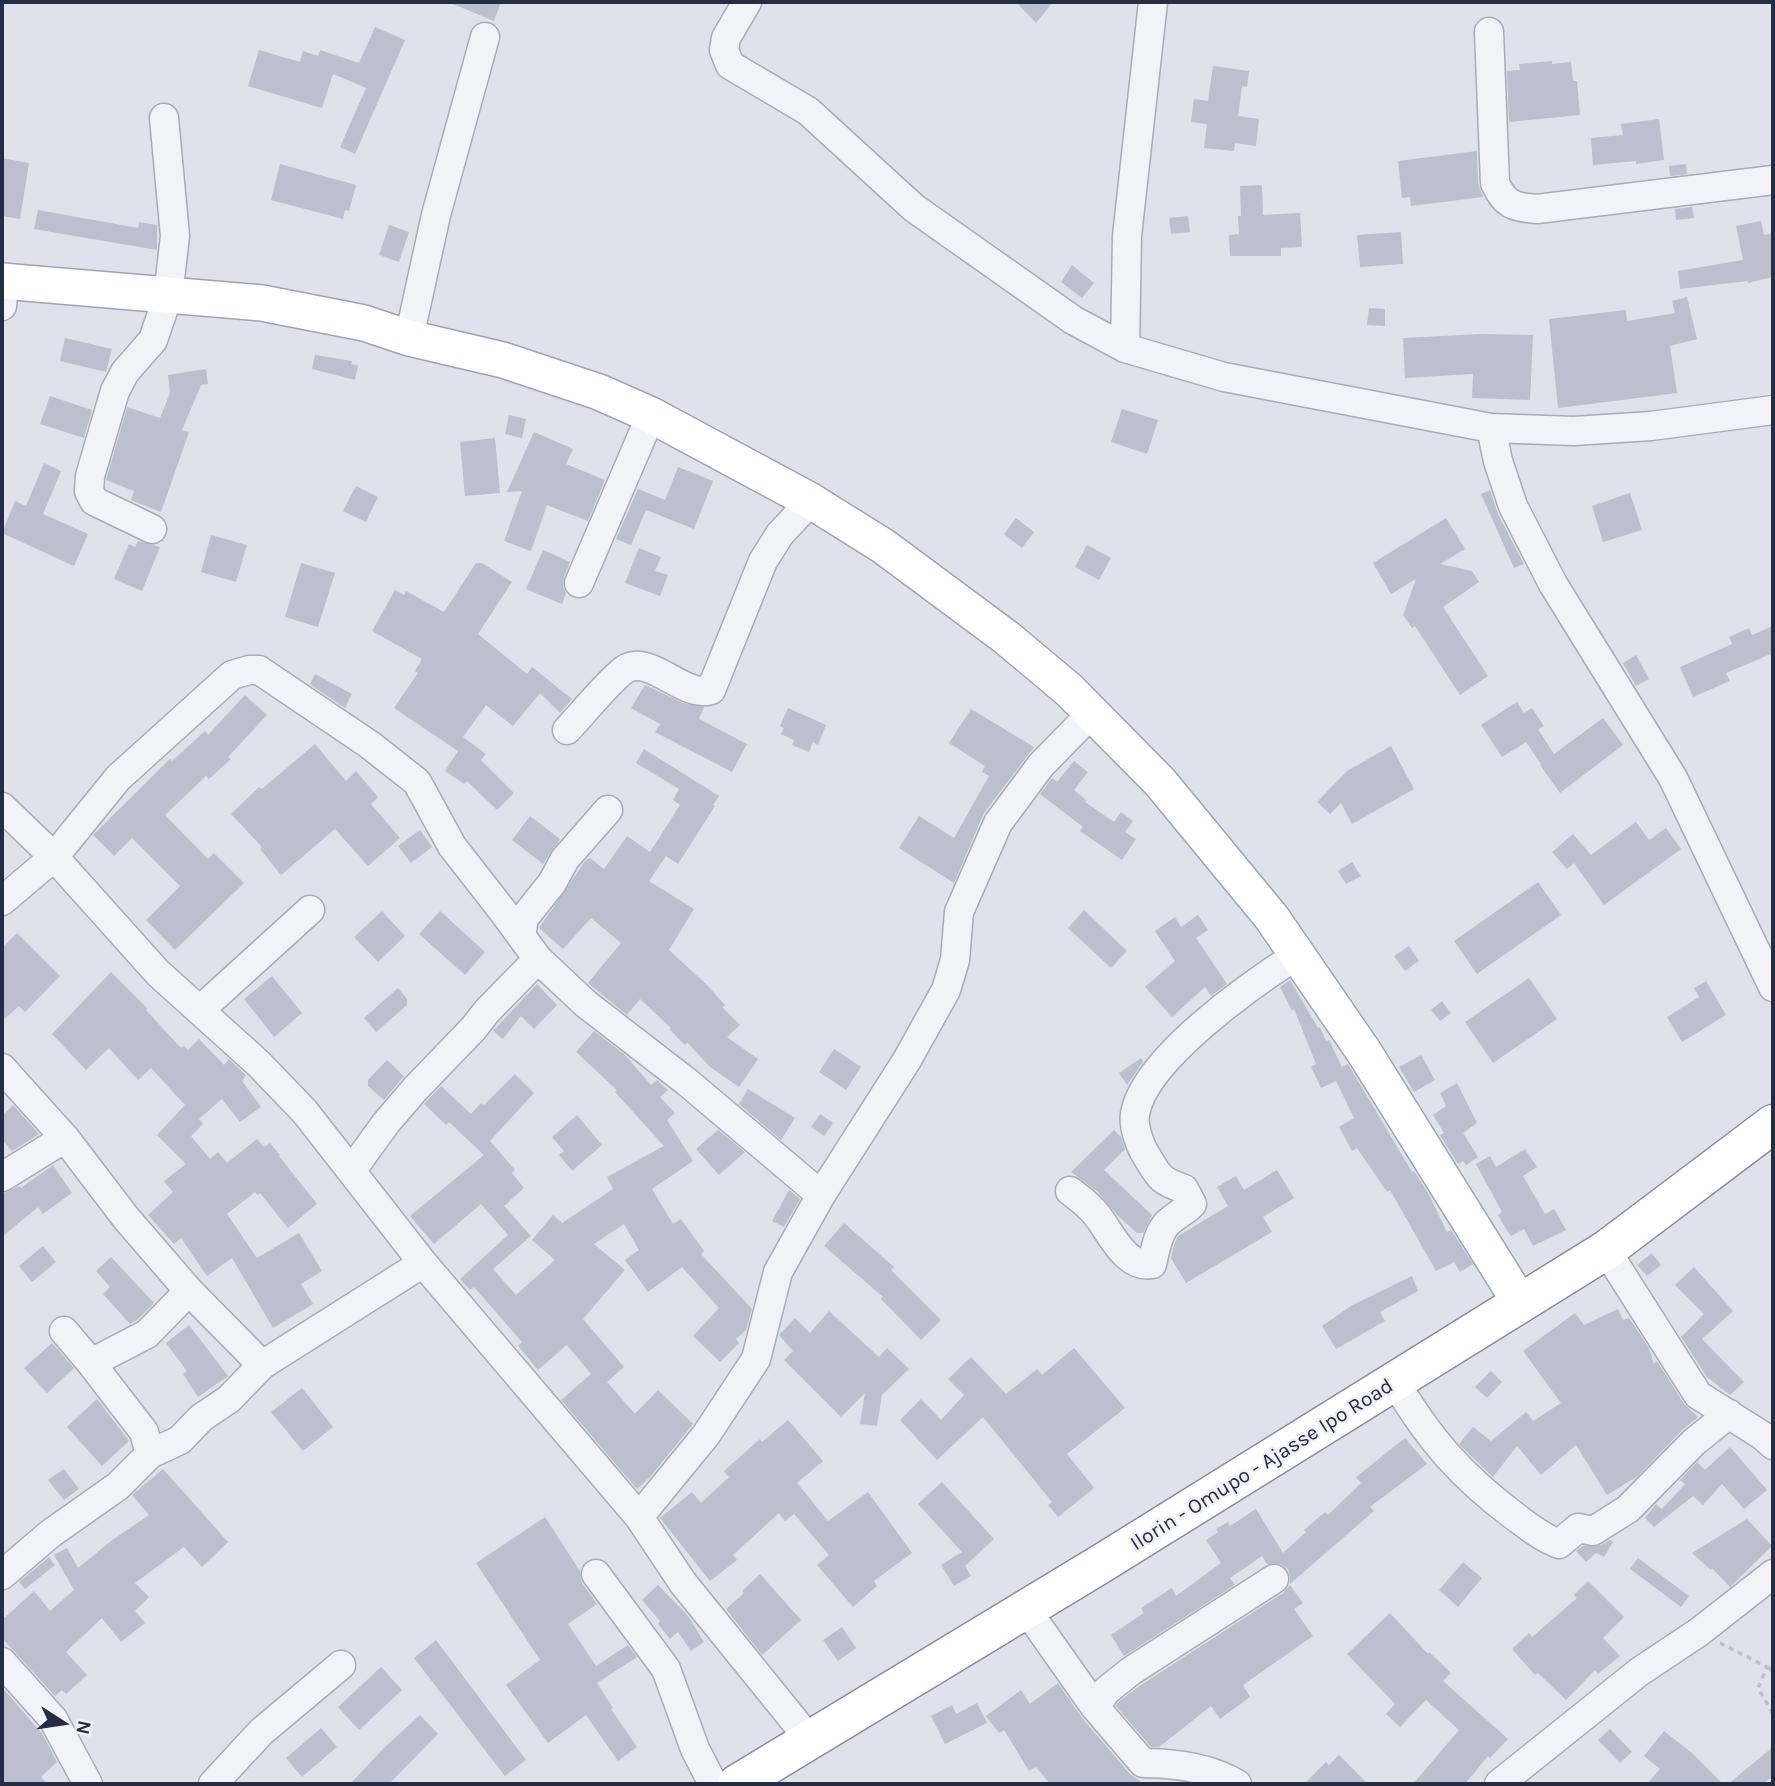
<!DOCTYPE html>
<html>
<head>
<meta charset="utf-8">
<style>
	body { margin:0 }
	#map { position:relative; width:1775px; height:1786px; overflow:hidden; background:#dfe2ea; font-family:Karla,sans-serif }
	canvas { display:block }
	.frame { position:absolute; inset:0; border:4px solid #262c43; pointer-events:none }
	.north { position:absolute; left:28px; top:1688px; width:70px; height:70px; -webkit-text-stroke:5px #eff1f7; paint-order:stroke; rotate:102deg; font-size:19px; font-weight:700; line-height:28px; text-align:center; color:#262c43 }
	.north::after { content:''; display:block; margin:auto; width:24px; height:32px; background:#262c43; clip-path:polygon(50% 0,100% 100%,50% 72%,0 100%) }
</style>
</head>
<body>
<div id="map">
<canvas width="1775" height="1786"></canvas>
<div class="frame"></div>
<div class="north">N</div>
</div>
<script>
const context = document.querySelector('canvas').getContext('2d');
context.lineJoin = 'round';
function fillPath(path, color) { context.fillStyle = color; context.fill(path, 'evenodd'); }
function stroke(path, color, width, dash) { context.strokeStyle = color; context.lineWidth = width; context.lineCap = dash ? 'butt' : 'round'; context.setLineDash(dash || []); context.stroke(path); }
function write(font, color, halo, rows, align = 'center') {
  context.font = font + ' Karla,sans-serif'; context.lineWidth = 5; context.setLineDash([]); context.textBaseline = 'middle'; context.strokeStyle = halo; context.fillStyle = color; for (const [text, x, y, turn = 0] of rows) {
    context.save(); context.translate(x, y); context.rotate((+turn || 0) * Math.PI / 180); context.textAlign = isNaN(turn) ? turn : align; if (halo) context.strokeText(text, 0, 0); context.fillText(text, 0, 0); context.restore();
  }
}
fillPath(new Path2D(`
	M448 2H501L494 21Z
	M1016 2H1053L1036 23Z
	M375 27 405 40 355 154 340 147 366 88 333 74 322 108 248 86 259 50 300 62 303 51 318 56 320 50 359 63Z
	M1552 61V64L1571 62 1573 81H1577L1580 115 1509 122 1507 71 1520 70 1519 64Z
	M1213 66 1249 71 1247 87 1242 86 1238 116 1259 119 1256 146 1235 143 1234 151 1204 148 1207 124 1191 122 1194 99 1208 101Z
	M1659 119 1664 160 1636 164V161L1593 165 1591 138 1623 135 1621 124Z
	M1477 151 1478 184 1483 197 1411 206 1410 197 1402 198 1398 161Z
	M2 158 29 163 20 219 2 216Z
	M280 164 356 185 349 211 345 210 343 219 271 200Z
	M1686 164 1687 174 1670 176 1669 166Z
	M1262 185 1263 215 1300 213 1302 247 1281 248V256H1230L1229 235 1239 234 1238 216H1241L1240 186Z
	M1692 207 1694 218 1676 220 1675 209Z
	M38 210 138 228 139 222 157 225V250L34 229Z
	M1188 216 1190 232 1171 234 1169 218Z
	M1761 221 1764 235 1773 233V277L1748 283V281L1680 289 1678 271 1743 260 1736 226Z
	M389 225 409 232 399 262 379 255Z
	M1401 232 1403 264 1360 267 1357 235Z
	M1072 265 1094 283 1082 298 1061 282Z
	M1687 297 1697 339 1670 346 1677 393 1558 408 1549 319 1626 310 1627 321 1675 313 1672 301Z
	M1369 308 1385 309V326L1367 325Z
	M1481 334 1533 335 1530 400 1472 398 1473 374 1405 378 1403 338Z
	M65 338 112 349 106 372 60 361Z
	M315 355 352 361 351 364 358 365 355 380 312 369Z
	M206 369 208 384 201 385 182 430 189 432 161 512 131 500 134 491 106 480 127 407 160 418 170 393 168 375Z
	M50 396 92 410 84 438 40 424Z
	M1122 409 1158 420 1147 454 1111 442Z
	M509 415 526 419 522 438 505 434Z
	M534 432 573 449 566 464 605 480 588 521 547 505 531 551 504 541 522 491 507 492Z
	M495 438 500 493 465 496 460 442Z
	M44 463 61 471 43 514 88 534 74 566 2 533 15 501 26 506Z
	M678 467 713 481 694 529 646 510 631 545 616 539 638 489 665 500Z
	M356 486 378 497 366 522 343 511Z
	M1490 490 1498 514 1524 564 1514 568 1481 494Z
	M1630 493 1642 530 1603 542 1592 506Z
	M1016 518 1034 532 1022 548 1004 534Z
	M1446 518 1465 549 1440 564 1472 571 1479 582 1443 607 1488 676 1460 695 1415 626 1412 628 1403 615 1416 579 1391 594 1373 563Z
	M211 535 247 545 236 582 201 572Z
	M138 541 160 547 142 591 114 579 129 544 135 547Z
	M1087 545 1111 558 1099 580 1075 567Z
	M639 548 661 557 655 571 668 575 660 596 625 583Z
	M543 550 570 562 564 577 563 586 566 593 562 604 526 589Z
	M301 563 335 573 318 627 285 617Z
	M476 563H482L512 582 478 634 527 674 532 667 572 699 560 713 540 693 513 726 486 705 463 737 486 754 481 760 514 793 497 810 467 781 464 784 445 771 458 751 394 708 418 673 415 671 422 659 372 631 395 590 404 595 406 591 444 612Z
	M1773 626V653L1726 673 1730 681 1693 697 1680 667 1732 644 1729 637 1749 628 1752 635Z
	M1636 655 1649 679 1636 686 1623 663Z
	M315 674 352 694 345 708 310 684Z
	M645 685 683 703 704 707 699 719 747 744 732 772 655 732 660 724 631 708Z
	M245 695 267 715 228 757 231 759 209 779 206 776 165 815 208 859 214 853 244 883 175 950 146 920 180 886 132 838 114 856 93 835 170 759 172 761 205 731 208 735Z
	M1517 702 1524 713 1532 708 1544 726 1538 729 1554 754 1603 718 1623 745 1560 793 1540 765 1541 764 1526 742 1502 757 1481 725Z
	M788 708 826 725 818 745 813 742 809 752 792 745 794 740 781 734 784 728 780 726Z
	M971 709 1034 747 984 813 954 883 899 848 919 816 954 838 989 776 982 772 985 766 949 743Z
	M315 744 346 781 356 771 378 797 371 804 400 838 368 866 335 829 281 875 260 849 262 847 231 814 259 787 262 789Z
	M1391 746 1414 789 1352 824 1341 803 1330 814 1317 802 1347 771Z
	M644 749 719 796 713 805 715 806 678 864 666 856 649 881 694 909 669 950 707 985 725 1005 722 1007 740 1025 727 1037 758 1059 739 1087 709 1066 687 1042 685 1045 669 1029 671 1028 640 999 627 1015 588 983 621 943 591 918 563 949 539 928 586 860 590 858 604 869 627 836 650 852 680 805 673 800 679 789 636 763Z
	M1074 761 1088 772 1074 790 1086 800 1085 802 1114 822 1121 812 1133 821 1125 832 1136 839 1122 860 1080 831 1083 827 1040 794 1052 778 1057 782Z
	M530 816 560 839 543 864 512 840Z
	M1636 822 1649 840 1666 828 1681 849 1604 905 1574 863 1567 869 1552 852 1573 834 1591 855Z
	M420 830 432 847 411 863 398 846Z
	M1352 862 1361 876 1346 884 1338 871Z
	M1538 882 1561 915 1477 974 1454 941Z
	M1084 910 1127 951 1111 968 1068 928Z
	M382 911 405 936 378 962 354 937Z
	M440 911 485 952 465 975 419 934Z
	M1198 915 1208 930 1196 938 1227 984 1211 996 1205 987 1172 1017 1145 987 1175 961 1155 931 1175 917 1181 927Z
	M17 933 60 976 25 1012 19 1006 2 1021V948Z
	M1409 946 1419 961 1405 971 1394 956Z
	M111 972 147 1008 146 1010 181 1048 184 1046 188 1050 199 1039 224 1065 229 1059 246 1075 242 1081 261 1107 240 1122 222 1099 199 1119 203 1124 191 1136 210 1159 218 1152 227 1163 257 1139 264 1147 270 1143 280 1155 279 1156 317 1204 288 1228 260 1193 257 1195 255 1192 227 1214 257 1258 299 1233 322 1271 301 1284 313 1304 273 1328 232 1258 207 1276 181 1238 174 1244 148 1215 173 1192 164 1181 186 1164 157 1135 185 1105 151 1068 138 1080 109 1048 86 1070 52 1034Z
	M272 976 302 1013 274 1037 244 999Z
	M1529 978 1557 1019 1493 1063 1465 1022Z
	M1290 980 1318 1028 1320 1027 1326 1041 1329 1040 1342 1067 1348 1064 1412 1172 1414 1171 1428 1193 1447 1232 1451 1230 1473 1264 1460 1272 1454 1262 1436 1271 1390 1190 1387 1192 1357 1148 1352 1151 1339 1127 1354 1118 1336 1081 1321 1088 1311 1067 1316 1064 1294 1009 1292 1011 1280 987Z
	M1706 981 1726 1015 1682 1042 1667 1017 1699 997 1694 988Z
	M537 984 557 1005 534 1029 521 1016 503 1039 493 1031Z
	M398 988 407 999V1005L376 1032 364 1018Z
	M1442 1001 1451 1013 1440 1021 1431 1010Z
	M594 1031 625 1055 651 1085 657 1080 668 1090 660 1097 675 1113 667 1120 693 1161 652 1189 673 1224 681 1219 704 1251 701 1254 752 1309 746 1330 736 1339 739 1343 720 1362 693 1336 719 1308 682 1267 648 1292 625 1260 639 1250 624 1224 594 1244 625 1270 583 1319 624 1367 607 1382 635 1414 658 1390 693 1424 650 1477 637 1489 561 1400 591 1374 567 1345 538 1370 518 1346 522 1342 474 1287 470 1290 460 1279 508 1235 481 1204 434 1244 410 1216 484 1155 449 1122 446 1125 424 1104 441 1086 471 1114 481 1103 484 1105 515 1074 534 1093 490 1141 515 1170 512 1173 524 1188 504 1206 531 1236 493 1269 516 1295 555 1260 532 1240 553 1215 562 1223 613 1189 607 1177 664 1146 615 1092 617 1090 576 1052Z
	M834 1049 861 1067 846 1090 819 1072Z
	M1421 1055 1435 1080 1414 1092 1399 1067Z
	M1141 1058 1143 1062 1127 1085 1119 1073Z
	M387 1060 404 1076 384 1100 368 1086V1080Z
	M1457 1083 1477 1123 1463 1133 1478 1157 1466 1165 1463 1161 1458 1164 1440 1135 1444 1133 1433 1115 1446 1106 1440 1093Z
	M748 1089 795 1118 781 1140 739 1104Z
	M13 1105 39 1134 12 1151 2 1140V1116Z
	M820 1114 833 1123 824 1136 811 1127Z
	M577 1115 602 1145 572 1171 559 1155 564 1151 552 1137Z
	M718 1130 745 1152 719 1175 696 1149Z
	M1114 1130 1121 1137 1125 1149 1104 1170 1152 1215 1143 1233H1137L1117 1215 1098 1192 1071 1172Z
	M1525 1149 1537 1167 1523 1176 1545 1214 1554 1209 1566 1230 1533 1246 1524 1229 1511 1236 1505 1227 1498 1215 1502 1212 1476 1164 1490 1156 1496 1167Z
	M53 1165 72 1193 43 1214 38 1207 2 1237V1194L19 1186 21 1188Z
	M1277 1170 1294 1198 1263 1217 1272 1232 1186 1283 1171 1258 1174 1245 1178 1236 1228 1206 1217 1187 1236 1176 1244 1190Z
	M789 1190 800 1199 784 1227 772 1221Z
	M844 1223 894 1267 891 1270 941 1320 921 1340 881 1299 883 1297 824 1246Z
	M43 1246 56 1262 32 1282 19 1266Z
	M1652 1253 1661 1265 1647 1276 1637 1265Z
	M111 1257 154 1303 137 1320 130 1324 103 1294 110 1287 96 1271Z
	M1694 1267 1733 1311 1702 1339 1744 1382 1730 1395 1707 1377 1681 1337 1704 1314 1675 1285Z
	M1412 1276 1418 1291 1380 1312 1385 1321 1336 1349 1322 1326 1351 1306Z
	M1618 1309 1623 1320 1629 1318 1636 1328 1649 1348 1654 1364 1657 1361 1684 1404 1698 1417 1682 1430 1638 1476 1607 1495 1576 1445 1541 1475 1517 1446 1493 1477 1459 1444 1473 1427 1491 1441 1526 1412 1533 1421 1561 1403 1523 1351 1575 1313 1584 1325Z
	M829 1311 879 1357 887 1348 909 1369 882 1395 877 1426 860 1424 865 1393 841 1417 784 1360 793 1351 779 1335 795 1318 810 1333Z
	M189 1325 228 1376 198 1397 183 1374 187 1371 166 1343Z
	M52 1343 74 1368 47 1393 24 1368Z
	M1074 1348 1125 1408 1067 1454 1094 1488 1058 1517 1048 1505 1052 1502 983 1417 937 1460 900 1420 921 1399 941 1420 964 1395 948 1379 971 1357 1006 1394 1037 1369 1042 1375Z
	M1491 1371 1502 1382 1487 1398 1475 1387Z
	M302 1388 333 1427 303 1451 271 1412Z
	M97 1399 129 1441 102 1466 67 1427Z
	M788 1420 823 1461 797 1483 828 1521 868 1492 912 1553 874 1581 877 1586 853 1607 817 1565 829 1555 794 1514 785 1521 779 1513 733 1555 737 1560 710 1581 660 1518 692 1492 701 1503 729 1477 724 1471 760 1439 762 1442Z
	M1405 1438 1427 1464 1370 1507 1374 1511 1290 1584V1578L1288 1569 1281 1564H1267L1262 1556 1230 1578 1235 1585 1124 1656 1111 1635 1144 1613 1141 1608 1172 1588 1176 1596 1221 1563 1206 1540 1218 1532 1216 1529 1228 1522 1230 1526 1256 1509 1283 1553 1306 1532 1304 1530 1325 1512 1328 1515 1361 1483 1356 1477Z
	M1730 1447 1767 1490 1744 1509 1722 1484 1703 1505 1693 1496 1654 1527 1645 1518 1656 1504 1662 1509 1685 1484 1680 1480 1697 1462 1705 1470Z
	M64 1469 79 1489 64 1500 48 1480Z
	M163 1469 228 1542 202 1567 184 1547 135 1583 149 1597 135 1611 145 1623 121 1642 102 1618 66 1652 87 1675 66 1694 62 1690 55 1696 2 1638V1620L34 1591 50 1611 74 1590 54 1555 67 1548 78 1568 111 1541 149 1515 132 1495Z
	M942 1482 994 1539 965 1566 971 1576 954 1586 941 1565 962 1552 918 1504Z
	M545 1517 580 1571 582 1583 597 1604 568 1624 596 1666 628 1645 637 1657 597 1683 613 1708 611 1709 637 1747 618 1761 586 1715 548 1743 506 1685 540 1660 476 1563Z
	M1747 1519 1772 1546 1730 1587 1712 1568 1711 1570 1692 1553Z
	M1610 1540 1613 1542 1604 1557 1596 1553 1586 1562 1576 1551 1583 1546 1601 1545Z
	M49 1557 55 1565 25 1589 19 1582Z
	M1638 1558 1689 1596 1681 1607 1630 1569Z
	M1463 1562 1482 1578 1458 1607 1439 1590Z
	M760 1574 801 1620 762 1655 726 1609 744 1593 742 1591Z
	M1588 1581 1624 1617 1603 1638 1620 1656 1598 1674 1595 1670 1566 1700 1538 1673 1535 1675 1512 1649 1529 1633 1532 1637 1577 1598 1574 1595Z
	M658 1585 688 1616 704 1642 691 1651 678 1632 670 1639 658 1624 660 1621 642 1600Z
	M1290 1585 1303 1603 1294 1609 1313 1636 1243 1685 1250 1697 1220 1719 1211 1706 1159 1747H1151L1116 1706 1118 1702 1141 1685 1283 1593Z
	M1390 1613 1428 1654 1429 1652 1451 1673 1443 1681 1508 1739 1490 1758 1488 1756 1465 1784H1413L1459 1730 1426 1700 1400 1727 1386 1714 1395 1704 1347 1654Z
	M842 1627 856 1648 838 1661 823 1640Z
	M436 1640 526 1760 505 1776 414 1658Z
	M381 1667 402 1690 359 1730 338 1707Z
	M1058 1683 1082 1718 1130 1774 1144 1784H1050L1036 1767 1029 1771 1004 1730 999 1733 986 1716 1021 1690 1030 1704Z
	M2 1687 43 1735 57 1762 41 1777 47 1784H2Z
	M977 1703 987 1723 945 1744 931 1716 952 1705 956 1714Z
	M420 1715 438 1734 389 1784H350L385 1747Z
	M321 1728 337 1747 302 1777 286 1758Z
	M1610 1729 1632 1752 1620 1763 1598 1740Z
	M1664 1731 1692 1753 1723 1784H1647L1660 1769 1644 1756Z
	M1773 1747V1776L1763 1784H1728Z
	M1339 1755 1368 1784H1304L1326 1762 1329 1765Z`), '#bcbfcd');
const minor = new Path2D(`
	M747 2 726 38 724 50 730 65 808 111 914 208 1073 320 1125 348 1224 377 1491 428
	M1489 32 1495 183C1505 205 1513 207 1537 209L1773 180
	M2 306 4 281
	M409 338 436 215 485 37
	M1125 348 1127 236 1153 2
	M1773 410 1651 426 1574 431 1491 428 1498 461 1513 506 1553 584 1673 778 1773 987
	M152 529 94 501 89 491 90 476 115 391 125 372 153 340 168 296 175 236 164 118
	M579 583 651 415
	M567 730C583 713 607 683 624 670 649 652 684 699 711 690L763 561 780 534 811 501
	M2 807 54 857 158 973 259 1064 305 1112 423 1263 639 1517 683 1583 810 1740
	M2 901 54 857 118 778 232 675 249 670H259L370 745 417 782 452 846 505 914 538 959 586 1004 687 1082 821 1195
	M521 936 524 918 552 883 565 859 608 810
	M200 1010 310 910
	M2 1068 65 1138 126 1218 189 1291 262 1365
	M352 1170 386 1123 416 1088 473 1029 487 1011 538 959
	M2 1177 65 1138
	M1070 1191C1079 1198 1089 1205 1096 1214 1110 1231 1125 1269 1152 1264 1155 1252 1157 1236 1165 1226 1171 1218 1184 1212 1192 1204L1184 1189C1159 1180 1160 1178 1146 1155 1140 1146 1133 1126 1135 1114 1144 1059 1252 984 1297 955
	M1606 1250 1698 1395 1763 1436 1773 1445
	M64 1331 91 1363
	M1395 1382C1429 1439 1460 1475 1513 1515 1528 1526 1541 1537 1559 1544L1578 1528 1593 1531 1628 1509 1694 1442 1729 1414
	M150 1454 144 1432 91 1363 147 1334 189 1291
	M639 1517 706 1435 756 1359 778 1272 821 1195 907 1060 946 990 955 960 959 912 998 823 1041 765 1091 714
	M596 1574 666 1669 695 1749 713 1784
	M2 1575 50 1534 118 1486 150 1454 180 1440 201 1418 229 1399 262 1365 423 1263
	M1026 1609 1095 1707 1143 1763C1175 1763 1210 1768 1237 1784
	M2 1662 53 1719 88 1784
	M1095 1707 1106 1691 1131 1671 1274 1579
	M213 1784 261 1732 341 1665
	M1499 1784 1639 1672 1699 1632 1773 1574`);
const major = new Path2D(`
	M2 281 262 303 364 323 409 338 503 360 599 392 651 415 811 501 883 546 1007 638 1069 690 1160 782 1272 918 1364 1052 1521 1304`);
const highway = new Path2D(`
	M737 1784 1099 1565 1606 1250 1773 1124`);
stroke(minor, '#a8abb8', 31);
stroke(major, '#9da3b7', 38);
stroke(highway, '#858ca2', 41);
stroke(new Path2D(`
	M1720 1643 1767 1667 1758 1688 1773 1714
	M1767 1667 1773 1671`), '#bdbfc9', 3.5, [5, 5]);
stroke(minor, '#f2f3f8', 28);
stroke(major, '#fff', 35);
stroke(highway, '#fff', 38);
write('21px', '#262c43', '#eff1f7', [
	["Ilorin - Omupo - Ajasse Ipo Road",1262,1465,-32]
]);
</script>
</body>
</html>
